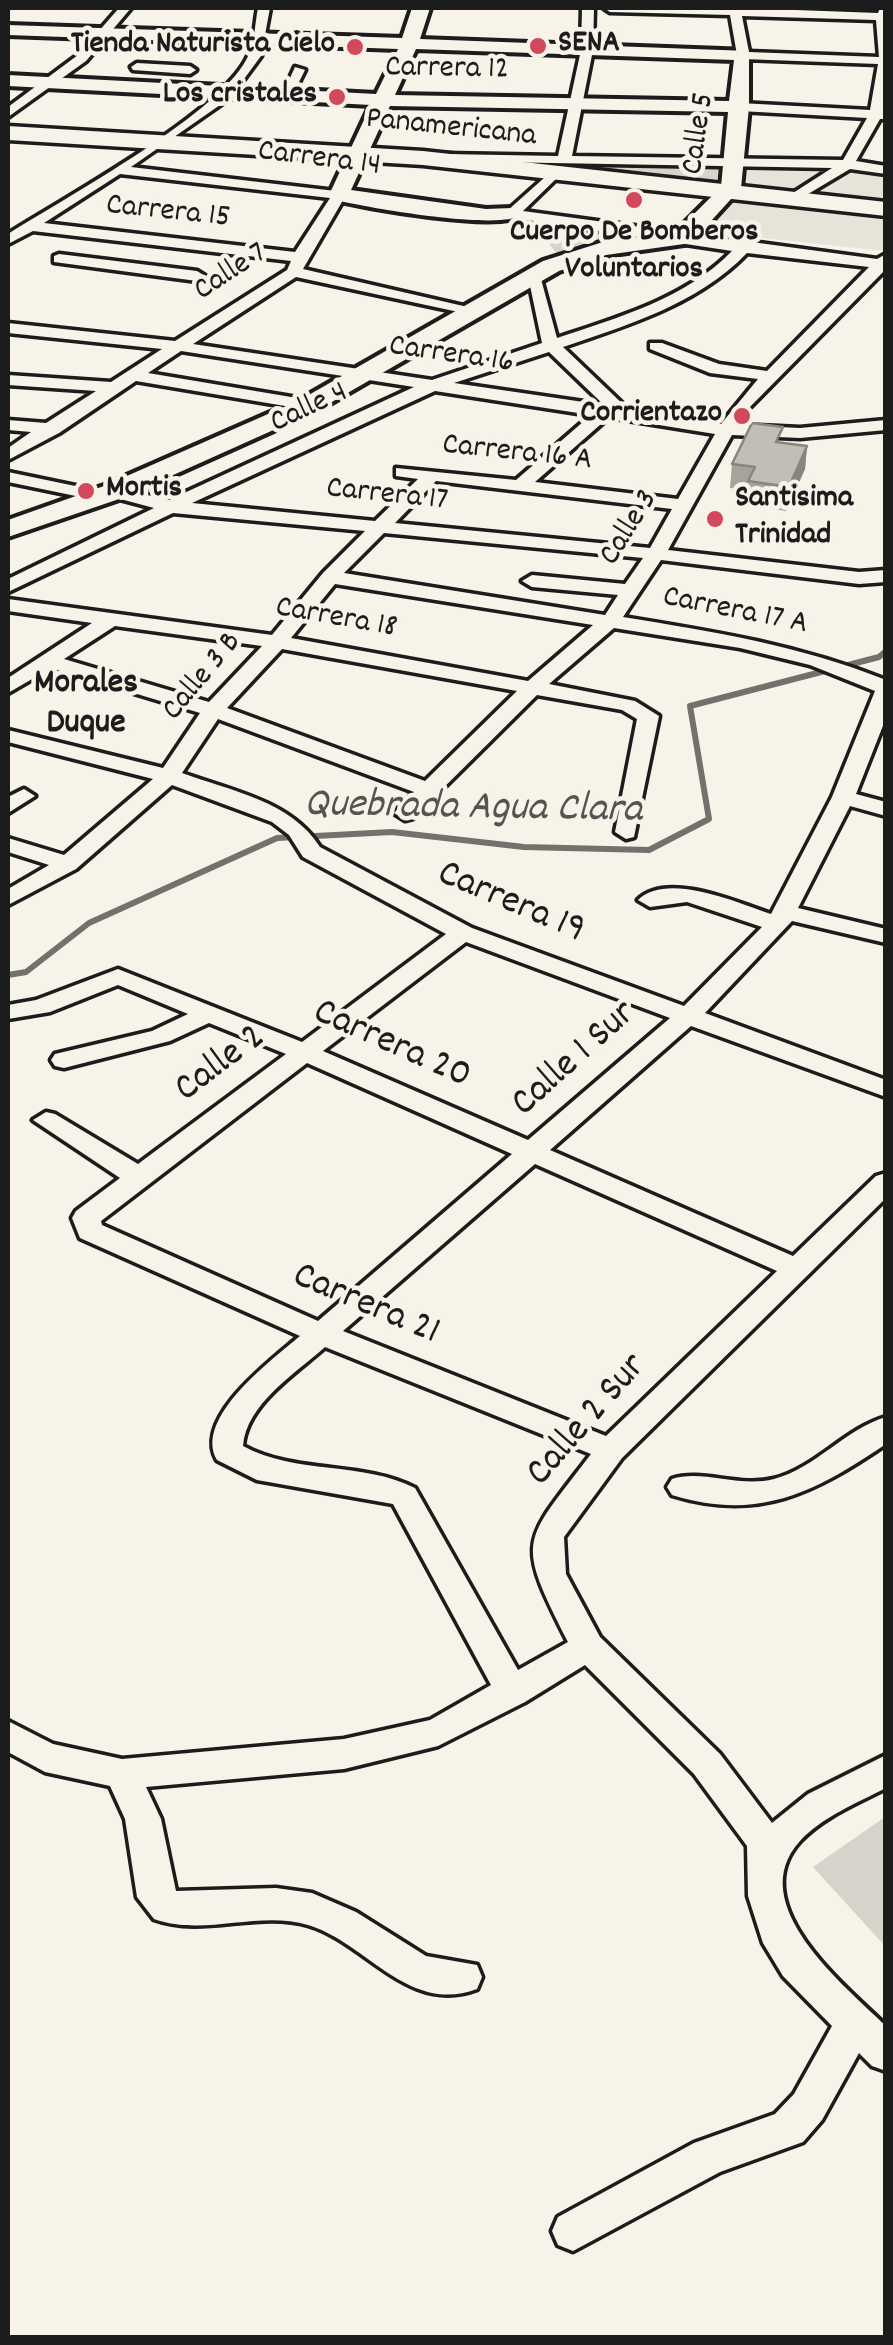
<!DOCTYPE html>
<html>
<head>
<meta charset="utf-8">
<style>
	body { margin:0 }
	#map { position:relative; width:893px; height:2345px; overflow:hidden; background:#f7f3e8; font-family:Dekko,sans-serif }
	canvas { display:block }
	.frame { position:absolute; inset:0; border:10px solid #1c1c1c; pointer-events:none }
</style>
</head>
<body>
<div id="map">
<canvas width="893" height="2345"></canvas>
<div class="frame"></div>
</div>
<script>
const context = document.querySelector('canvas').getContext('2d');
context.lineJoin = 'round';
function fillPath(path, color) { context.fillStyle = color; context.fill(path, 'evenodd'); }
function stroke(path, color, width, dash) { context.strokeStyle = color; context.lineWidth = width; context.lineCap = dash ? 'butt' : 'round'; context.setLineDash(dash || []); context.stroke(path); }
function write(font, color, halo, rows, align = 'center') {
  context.font = font + ' Dekko,sans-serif'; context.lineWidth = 9; context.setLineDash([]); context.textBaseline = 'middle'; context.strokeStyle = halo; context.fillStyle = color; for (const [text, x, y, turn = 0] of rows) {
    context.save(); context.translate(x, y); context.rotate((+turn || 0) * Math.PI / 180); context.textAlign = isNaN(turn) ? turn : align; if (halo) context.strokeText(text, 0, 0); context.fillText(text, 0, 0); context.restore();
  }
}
fillPath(new Path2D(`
	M746 165 853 167 885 173V201L742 186Z
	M738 197 885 214V251L706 232Z`), '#e6e3d9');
fillPath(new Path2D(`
	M495 161 722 165 716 183Z
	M532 224 638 238 559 256Z
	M885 1817V1946L813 1867Z`), '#d7d3cb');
stroke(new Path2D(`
	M8 975 26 972 89 923 277 838 392 832 524 847 649 850 709 819 690 706 879 657 886 651`), '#72716c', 6);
const street = new Path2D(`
	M119 8H131L86 61 8 117V107L78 55Z
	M258 8H270L261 56 230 98 131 167 344 192 346 195 303 269 485 311 477 316 296 277 193 344 432 380 542 343 528 276 541 279 557 338C617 318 687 298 732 251L507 217V211L553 170 558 171V177L523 211 877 259 886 254V269L743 414 737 425 800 428 886 420V430L800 438 732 435 668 550 859 572 886 570V582L859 584 661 560 623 617C715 632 798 645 886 680V718L856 794 886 802V816L850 806 798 908 886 929V943L792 921 705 1013 886 1080V1097L691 1026 550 1150 793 1256 876 1176 886 1173V1198L622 1458 564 1537 566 1574 600 1637 720 1754 772 1823 808 1794 886 1755V1788C857 1803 822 1817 800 1841 742 1904 845 1986 886 2026V2071L872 2066 859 2053 822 2120 803 2142 720 2172 573 2251 558 2245 552 2231 558 2217 694 2143 775 2114 794 2094 832 2026 783 1976 763 1943 748 1896 747 1846 694 1774 585 1665 525 1702 438 1746 344 1769 146 1787 161 1819 176 1891 276 1888 312 1893 356 1912 426 1956 477 1965 482 1977 477 1989C408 2015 366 1942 308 1925 258 1910 204 1937 154 1919L137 1897 125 1819 110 1786 45 1772 8 1752V1721L53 1744 122 1759 344 1739 430 1720 491 1685 393 1504 257 1480 217 1460C193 1418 272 1360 300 1336L80 1238 72 1218 76 1211 120 1178 33 1120 46 1112 55 1114 138 1164 286 1054 209 1023 170 1041 64 1068 55 1066 51 1060 55 1054 152 1031 188 1014 118 985 50 1012 8 1019V1005L36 1000 118 969 302 1042 446 934 303 857 289 835 272 822 172 785 76 869 8 905V889L49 865 8 852V838L64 855 153 779 8 742V730L163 768 200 713 51 668 8 693V678L92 623 8 611V599L272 635 323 573 365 531 173 513 8 592V579L154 508 109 496 100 501 8 482V472L104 492 113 487 169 500 414 387 181 351 148 373 309 400 318 405 309 410 136 381 59 433 8 460V448L31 432 8 430V420L46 423 96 391 8 385V375L111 382 162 349 8 333V323L175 341 287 270 291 261 33 231 8 244V234C63 199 227 110 249 54 255 40 255 22 258 8ZM120 174 330 198 295 252 44 223ZM747 253 869 267 767 371 719 364 662 343H650V349L710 373 758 379 721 424 629 410 563 347C628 325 698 304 747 253ZM549 352 604 405 454 383ZM435 391 591 415 516 480 396 468V476L418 479 375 521 192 503ZM609 417 715 434 678 499 535 482ZM436 481 672 509 650 548 395 523ZM384 533 643 558 625 584 532 575 522 581 532 587 618 595 605 615 344 573ZM335 584 593 625 528 681 291 638ZM115 626 262 646 209 702 64 659ZM614 628 740 648 810 665 875 691 832 797 771 914C738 903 667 871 638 900L650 907 687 902 762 927 684 1006 472 928 320 847C291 801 231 791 182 773L218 719 414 792 394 813 405 820 413 818 537 695 622 710 637 719 615 832 626 839 634 837 659 716 635 701 549 684ZM282 649 517 691 425 781 227 708ZM466 942 670 1018 528 1140 323 1051ZM307 1063 512 1154 318 1321 102 1225 101 1221ZM535 1164 777 1271 606 1436 343 1331ZM325 1347 591 1454C522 1545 515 1537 568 1642L518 1670 415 1488C362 1461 296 1475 243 1446 246 1404 296 1373 325 1347Z
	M582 8H594L593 50 572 156 843 160 867 118 740 111 733 107 740 103 870 110 878 64 743 59 737 55 730 15 610 12 604 8H741L878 13 880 8H886V119H880L856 161 886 166V174L850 169 798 200 791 196 793 193 832 168 441 161 439 158 446 154 558 156 581 50ZM742 16 876 20 879 57 749 52Z
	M137 63 190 66 196 70 190 74 133 70 131 67Z
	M295 67 305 70 290 100H280Z
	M59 254 197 271 205 276 197 281 54 262V256Z
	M24 789 35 796 8 813V797Z
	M886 1417V1444C815 1492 759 1522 672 1495L667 1487 672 1479C702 1469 739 1488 774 1479 816 1468 845 1429 886 1417Z`);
const secondary = new Path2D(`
	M412 8H430L420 39 749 51V107L741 188 691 243 606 255 559 271 318 410 122 498 8 537V520L104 486 300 400 543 261 603 242 676 232 721 187 728 112 390 106 351 190 486 209 512 208 523 214C503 232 362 207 332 199L329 195 371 105 8 86V75L376 94 398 49 8 35V25L402 38ZM416 49 734 60 729 101 395 95Z`);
const primary = new Path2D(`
	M8 126 423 151 886 202V216L423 165 8 140Z`);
stroke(street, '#1c1c1c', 7);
stroke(secondary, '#1c1c1c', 8);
stroke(primary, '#1c1c1c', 7);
fillPath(street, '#f7f3e8');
fillPath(secondary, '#f7f3e8');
fillPath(primary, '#f7f3e8');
fillPath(new Path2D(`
	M782 443 807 446 805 469 786 511 746 505 747 490 730 488 732 464Z`), '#a5a39c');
fillPath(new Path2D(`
	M807 446 805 469 786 511 789 487Z`), '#86857f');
const building = new Path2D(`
	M752 423 783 427 776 442 807 446 789 487 748 481 755 467 732 464Z`);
fillPath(building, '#c0beb5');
stroke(building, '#86857f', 2.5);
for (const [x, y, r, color] of [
	[538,46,10,"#d1495b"],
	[355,47,10,"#d1495b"],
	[337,97,10,"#d1495b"],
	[634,200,10,"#d1495b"],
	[742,416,10,"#d1495b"],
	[86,491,10,"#d1495b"],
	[715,519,10,"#d1495b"]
]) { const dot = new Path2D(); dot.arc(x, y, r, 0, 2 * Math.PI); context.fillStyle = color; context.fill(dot); stroke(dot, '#f7f3e8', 4); }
write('bold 32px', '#1c1c1c', '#f7f3e8', [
	["SENA",558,46],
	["Tienda Naturista Cielo",335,47,"right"],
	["Los cristales",317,97,"right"],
	["Cuerpo De Bomberos",634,235,"center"],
	["Voluntarios",634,272,"center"],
	["Corrientazo",722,416,"right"],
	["Mortis",106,491],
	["Santisima",735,501],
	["Trinidad",735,538]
], 'left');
write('32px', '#1c1c1c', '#f7f3e8', [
	["Carrera 12",447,71,1],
	["Panamericana",451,130,6],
	["Calle 5",701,134,-82],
	["Carrera 14",319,161,7],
	["Carrera 15",168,214,6],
	["Calle 7",232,274,-33],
	["Carrera 16",451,357,8],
	["Calle 4",310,410,-25],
	["Carrera 16 A",517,455,6],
	["Carrera 17",387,497,6],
	["Calle 3",631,529,-58],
	["Carrera 17 A",735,613,11],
	["Carrera 18",336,620,10],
	["Calle 3 B",204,678,-50]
]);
write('bold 35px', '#1c1c1c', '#f7f3e8', [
	["Morales",86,686],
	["Duque",86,726]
]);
write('40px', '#1c1c1c', '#f7f3e8', [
	["Carrera 19",510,905,23],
	["Carrera 20",391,1047,24],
	["Calle 1 Sur",576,1061,-42],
	["Calle 2",222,1066,-37],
	["Carrera 21",365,1307,23],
	["Calle 2 Sur",589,1422,-49]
]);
write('italic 42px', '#565452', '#f7f3e8', [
	["Quebrada Agua Clara",473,811,1]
]);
</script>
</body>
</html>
